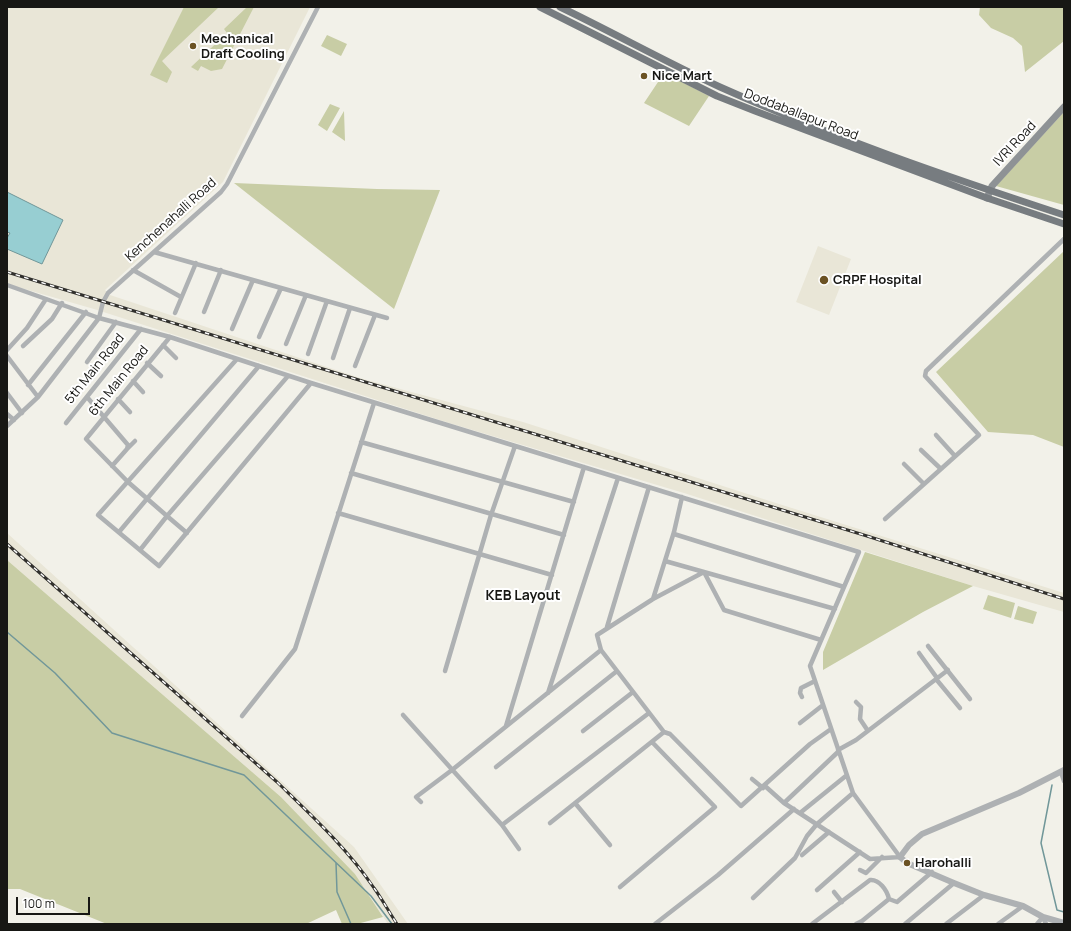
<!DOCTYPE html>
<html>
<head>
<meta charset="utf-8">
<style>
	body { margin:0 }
	#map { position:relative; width:1071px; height:931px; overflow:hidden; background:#f2f1e9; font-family:Manrope,sans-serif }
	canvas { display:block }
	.frame { position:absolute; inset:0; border:8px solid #171714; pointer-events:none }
	.scale { position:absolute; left:16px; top:897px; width:74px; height:18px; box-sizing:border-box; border:2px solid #171714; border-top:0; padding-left:5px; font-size:12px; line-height:14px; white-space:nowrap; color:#171714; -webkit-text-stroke:3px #fff; paint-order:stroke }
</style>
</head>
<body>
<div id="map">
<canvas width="1071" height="931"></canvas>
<div class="frame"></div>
<div class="scale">100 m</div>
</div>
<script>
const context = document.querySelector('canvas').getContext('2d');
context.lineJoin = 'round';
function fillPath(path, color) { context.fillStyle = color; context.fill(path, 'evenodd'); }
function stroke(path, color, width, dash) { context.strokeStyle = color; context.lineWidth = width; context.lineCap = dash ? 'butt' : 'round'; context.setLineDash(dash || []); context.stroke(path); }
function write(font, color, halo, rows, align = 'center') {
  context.font = font + ' Manrope,sans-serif'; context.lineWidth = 4; context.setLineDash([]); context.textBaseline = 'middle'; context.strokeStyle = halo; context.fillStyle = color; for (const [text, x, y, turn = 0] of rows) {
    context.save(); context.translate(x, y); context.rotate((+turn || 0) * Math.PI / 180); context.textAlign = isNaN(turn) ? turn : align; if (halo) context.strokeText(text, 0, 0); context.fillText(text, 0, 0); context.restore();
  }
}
fillPath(new Path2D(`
	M7 7H310L223 182 105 290 110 295 363 379 523 422 779 504 1064 593V612L973 586 684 493 449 423 94 309 7 284Z
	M818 246 851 259 829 315 796 302Z
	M7 533 354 847 408 924H388L355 874 281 797 7 560Z`), '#e9e6d7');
fillPath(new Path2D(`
	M184 7H219L162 61 172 72 167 83 150 75Z
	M247 7H254L222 69 211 71 201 66 198 71 191 67 227 33 224 29Z
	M980 7H1064V41L1025 72 1022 46 1013 38 991 28 979 15Z
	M327 35 347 44 341 56 321 46Z
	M664 73 709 96 689 126 644 103Z
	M330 104 340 108 327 131 318 125Z
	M344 111 345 141 332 132Z
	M1064 112V205L996 186Z
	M234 183 377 189 440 190 394 309Z
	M1064 251V447L1033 435 988 432 936 372Z
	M865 552 973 586 923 612 823 670V652Z
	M7 560 281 797 355 874 383 917 357 924H342L336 910 306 924H107L20 889H7Z
	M988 595 1015 603 1011 618 983 609Z
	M1018 606 1037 612 1033 624 1014 619Z`), '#c8cda5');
const water = new Path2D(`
	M7 192 63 220 42 264 7 249V238L10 233 7 232Z`);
fillPath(water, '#97ced2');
stroke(water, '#719799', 1);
stroke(new Path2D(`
	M7 632 55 673 112 733 244 775 371 896 392 924
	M1052 785 1041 843 1057 910 1064 912
	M336 863 337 892 351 924`), '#719799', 1.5);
stroke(new Path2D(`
	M154 252 387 318
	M133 270 181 297
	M7 285 99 318 170 337 311 383 859 552 810 666 853 793 900 857
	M204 312 221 270
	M175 313 196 263
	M232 329 253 280
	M259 337 281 288
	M286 344 306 295
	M163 345 176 358
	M23 346 52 319 62 303
	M7 350 27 328 46 299
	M308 354 327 301
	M7 356 38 397
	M333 358 350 308
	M237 359 98 515 159 566 311 383
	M87 362 116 322
	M147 363 161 376
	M355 366 375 315
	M133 381 143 392
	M28 385 86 312
	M7 393 22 413
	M87 397 128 445 127 449 112 466
	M118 399 130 412
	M7 414 14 420
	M66 423 141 329
	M7 426 38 397 99 318 103 302 108 293 221 192 227 184 318 7
	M936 435 955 456
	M361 442 574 502
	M127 449 135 441
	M921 450 941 469
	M904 464 924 484
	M351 473 564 535
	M338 513 552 575
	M885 519 979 435 925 376 926 371 1064 239
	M119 532 259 366
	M187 533 167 516 288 376
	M674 534 844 587
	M140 550 167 516 128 482 86 439 170 337
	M665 561 835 609
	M653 599 674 532 682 497
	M607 627 649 487
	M821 640 724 610 704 572 653 599 597 635 601 650 664 732 670 734 741 806 810 744 831 729
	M928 646 970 699
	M919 653 937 678
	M445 671 491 515 515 446
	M936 679 960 708
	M548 693 618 478
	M802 697 800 693 801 688 815 681
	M856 702 861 707 860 719 868 731
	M403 715 502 825 519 849
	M242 716 295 649 374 403
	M800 723 823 705
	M506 726 584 467
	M583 731 633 692
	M838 750 856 740 948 670
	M496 767 617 671
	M1061 772 1064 781
	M752 779 763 788
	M765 786 784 803 870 859 900 857
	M421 802 416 797 452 770 601 650
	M575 803 610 845
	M784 803 839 751
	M800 813 847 775
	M550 823 664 732
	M502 825 649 713
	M802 855 829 832
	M860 870 866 873 882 857
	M620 887 715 807 652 742
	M817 890 860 852
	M834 892 842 902
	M753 898 795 858 807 836 817 824 853 793
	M655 924 718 875 794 809
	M812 924 870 880C879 879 887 890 889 899
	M856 924 862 921 889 899 897 902 932 872
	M905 924 954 883
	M946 924 984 895
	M998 924 1023 906
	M1037 924 1043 917 1046 924`), '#aeb1b3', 4.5);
stroke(new Path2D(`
	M1064 770 1019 793 922 834 909 845 900 857 907 863 954 883 984 895 1023 906 1043 917 1064 923`), '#aeb1b3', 6);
stroke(new Path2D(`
	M987 198 992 186 1064 107`), '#8e9295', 7);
stroke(new Path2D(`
	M540 7 717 96 755 111 987 198 1064 224
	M560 7C614 33 666 62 720 87 832 137 948 177 1064 215`), '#777c80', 7);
const rail = new Path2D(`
	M7 272 867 536 1064 599
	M7 544 277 782C311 815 347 848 374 888 382 899 389 912 397 924`);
stroke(rail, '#31302d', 3);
stroke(rail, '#fff', 1.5, [4.5]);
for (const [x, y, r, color] of [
	[193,46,4,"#6b5223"],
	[644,76,4,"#6b5223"],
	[824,280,5,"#6b5223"],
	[907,863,4,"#6b5223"]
]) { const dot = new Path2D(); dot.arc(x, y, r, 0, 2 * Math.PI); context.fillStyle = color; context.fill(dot); stroke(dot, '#fff', 1.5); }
write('bold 13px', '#171714', '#fff', [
	["Mechanical",201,39],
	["Draft Cooling",201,54],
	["Nice Mart",652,76],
	["CRPF Hospital",833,280],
	["Harohalli",915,863]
], 'left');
write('13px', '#171714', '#fff', [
	["Doddaballapur Road",801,115,21],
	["IVRI Road",1015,144,-47],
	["Kenchenahalli Road",171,220,-42],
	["5th Main Road",95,369,-51],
	["6th Main Road",119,381,-51]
]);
write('bold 14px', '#171714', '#fff', [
	["KEB Layout",523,596]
]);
</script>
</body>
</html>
